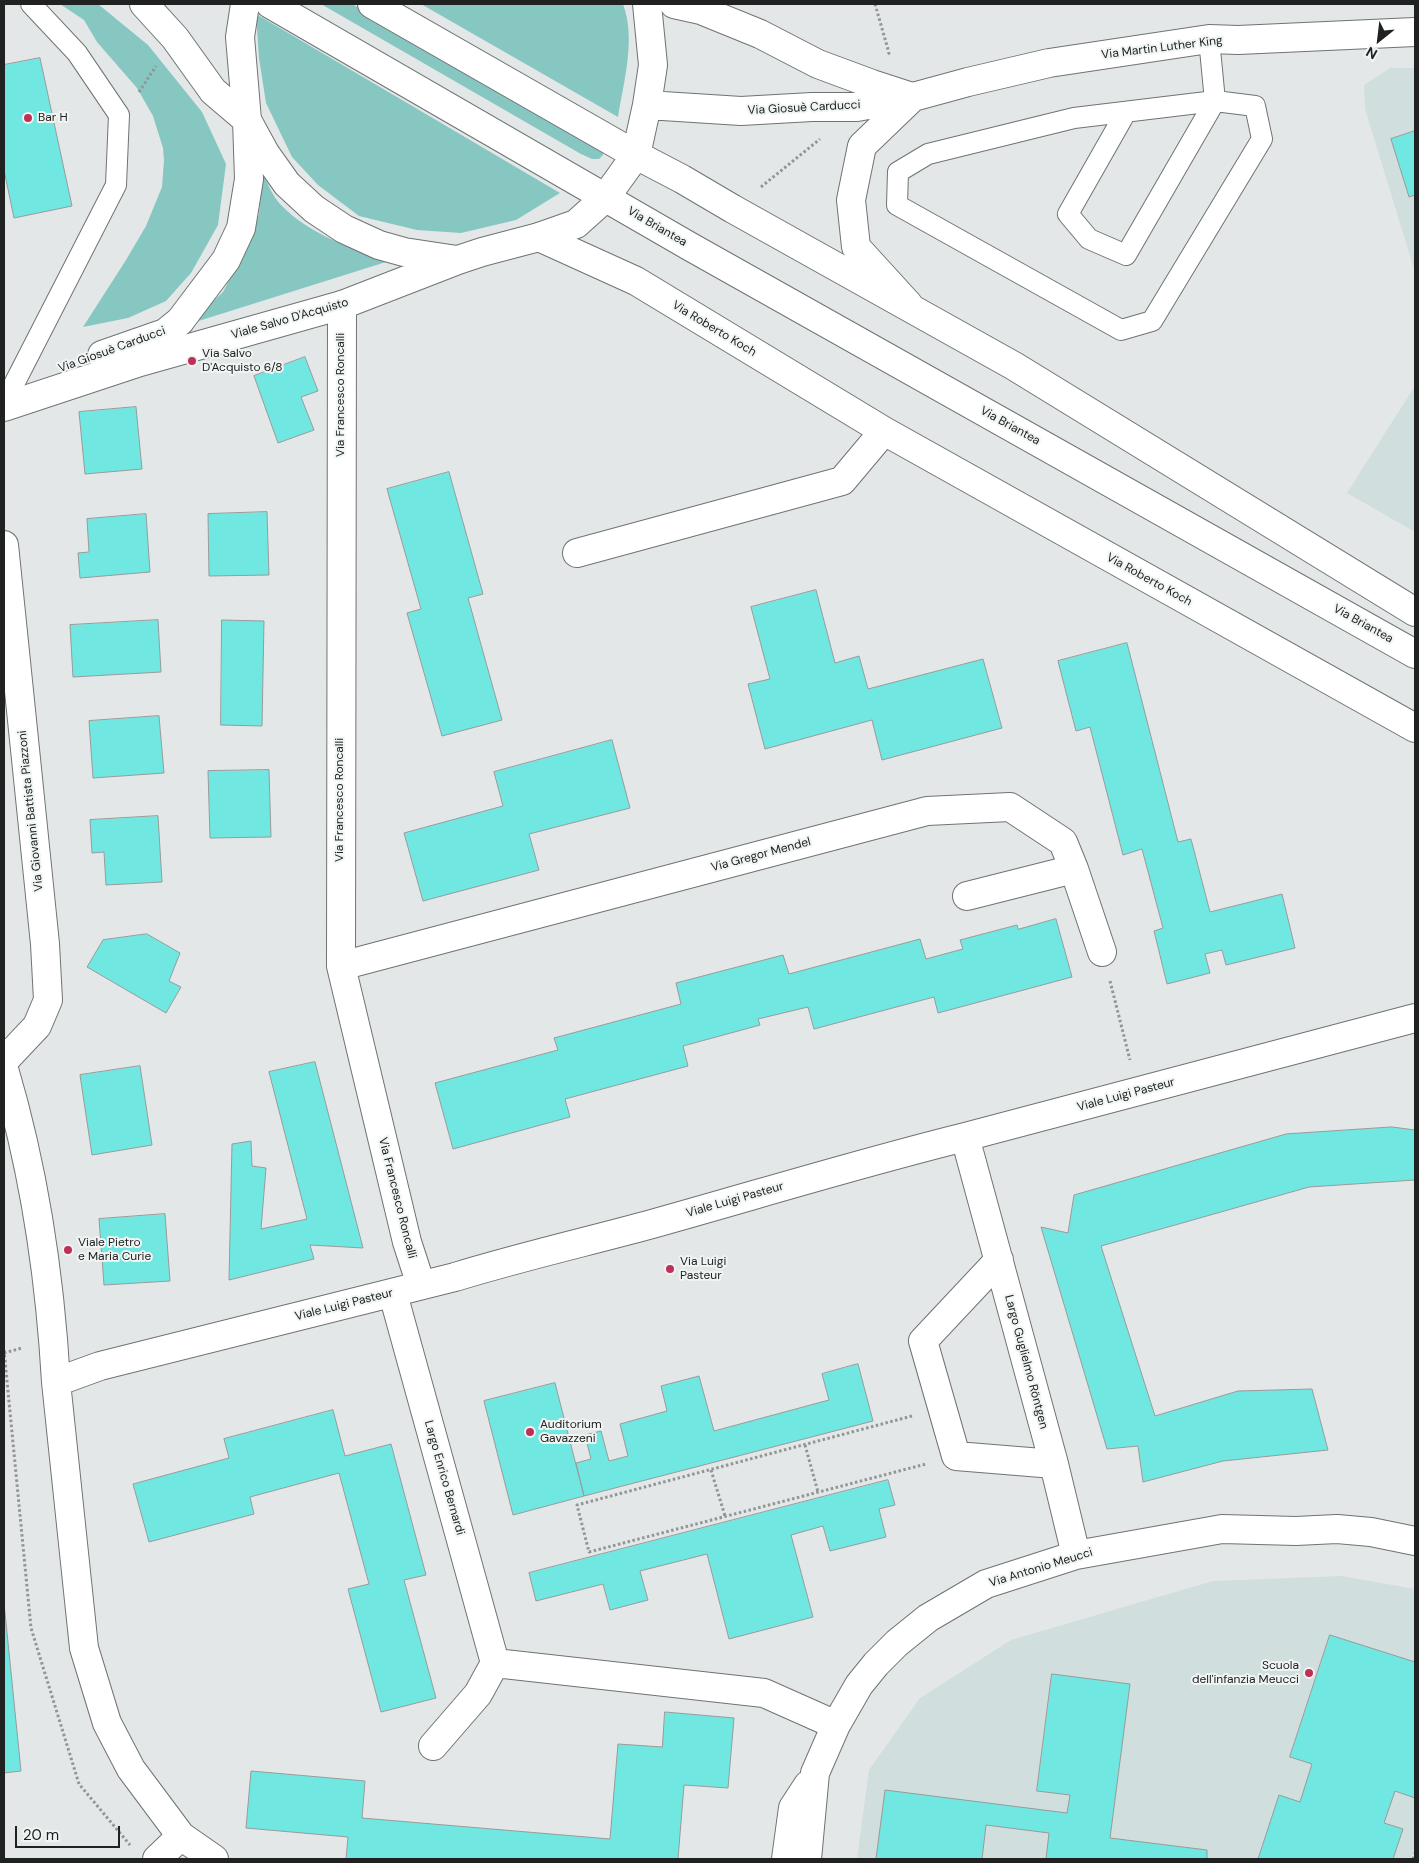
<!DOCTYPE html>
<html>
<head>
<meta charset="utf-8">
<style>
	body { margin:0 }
	#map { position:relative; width:1419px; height:1863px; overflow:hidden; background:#e3e7e7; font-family:"DM Sans",sans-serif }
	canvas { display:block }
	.frame { position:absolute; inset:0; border:5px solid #202222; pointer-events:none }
	.north { position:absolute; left:1354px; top:15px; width:50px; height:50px; -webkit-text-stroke:4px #f0f5f4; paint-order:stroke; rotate:209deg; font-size:14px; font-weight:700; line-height:20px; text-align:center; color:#202222 }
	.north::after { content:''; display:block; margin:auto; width:18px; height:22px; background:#202222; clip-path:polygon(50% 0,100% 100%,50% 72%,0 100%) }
	.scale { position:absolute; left:15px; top:1826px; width:105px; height:22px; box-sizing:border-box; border:2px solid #202222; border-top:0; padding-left:6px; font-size:15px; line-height:18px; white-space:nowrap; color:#202222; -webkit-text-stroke:4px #f0f5f4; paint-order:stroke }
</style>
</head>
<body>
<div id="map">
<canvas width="1419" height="1863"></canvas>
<div class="frame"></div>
<div class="north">N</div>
<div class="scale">20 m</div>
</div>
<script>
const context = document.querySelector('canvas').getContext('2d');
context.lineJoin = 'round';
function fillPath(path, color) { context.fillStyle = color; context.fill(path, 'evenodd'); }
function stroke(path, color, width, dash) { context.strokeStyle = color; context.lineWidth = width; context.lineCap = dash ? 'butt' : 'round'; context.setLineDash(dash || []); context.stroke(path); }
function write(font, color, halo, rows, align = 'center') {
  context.font = font + ' "DM Sans",sans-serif'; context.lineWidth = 4; context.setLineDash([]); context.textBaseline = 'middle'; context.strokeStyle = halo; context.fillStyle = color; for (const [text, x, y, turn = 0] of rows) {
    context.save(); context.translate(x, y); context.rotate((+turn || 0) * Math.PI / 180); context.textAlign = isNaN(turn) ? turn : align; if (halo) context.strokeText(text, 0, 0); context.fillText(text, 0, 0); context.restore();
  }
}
fillPath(new Path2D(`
	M1390 68H1415V272L1365 109 1364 85Z
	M1415 386V532L1347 493Z
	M1342 1576 1415 1589V1845L1411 1859H857L869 1770 920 1698 1011 1640 1213 1581Z`), '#d0dedd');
fillPath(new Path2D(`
	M60 4H98L148 45 202 112 226 164 218 225 191 273 166 301 128 318 83 327 126 260 146 226 162 187 164 160 163 148 153 116 137 88 97 42 84 20Z
	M321 4H352L497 86 603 150V155L599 159H592L581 154Z
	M421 4H623C636 39 624 80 618 117Z
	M256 14 560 193 516 220 461 233 417 230 359 216 318 185 292 157 266 103 259 58Z
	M263 174C268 184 273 197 281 205 309 234 349 247 386 262L189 324 223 292 248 245 259 214Z`), '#86c7c2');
const building = new Path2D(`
	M40 58 72 206 14 218 4 170V65Z
	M1415 131V195L1409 197 1391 139Z
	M305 357 318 391 301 397 314 430 278 443 254 376Z
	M136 407 142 469 85 474 79 412Z
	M449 472 483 594 468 598 502 720 442 736 407 613 421 609 387 489Z
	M267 512 269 575 209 576 208 514Z
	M146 514 150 572 80 578 78 553 89 552 87 519Z
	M816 590 835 663 859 656 868 689 983 659 1002 728 882 760 872 720 765 749 748 684 770 679 751 607Z
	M158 620 161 672 73 677 70 625Z
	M222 620 264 621 262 726 221 725Z
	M1127 643 1178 842 1191 839 1210 912 1282 894 1295 948 1226 965 1222 950 1205 954 1210 973 1167 984 1154 931 1163 928 1142 849 1123 855 1090 727 1076 731 1058 661Z
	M159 716 164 773 93 778 89 721Z
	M612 740 630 808 529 834 539 870 423 901 404 833 503 806 494 772Z
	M269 770 271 837 210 838 208 771Z
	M158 816 162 882 106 885 104 852 92 853 90 820Z
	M1056 919 1072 977 938 1013 934 997 814 1029 808 1007 758 1019 760 1025 683 1046 688 1066 565 1099 570 1117 453 1149 435 1083 558 1050 554 1038 681 1004 676 983 783 955 789 974 920 939 926 959 963 949 960 940 1017 925 1018 929Z
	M147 934 180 953 169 981 181 987 166 1013 87 967 103 940Z
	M315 1062 363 1248 310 1245 314 1259 229 1280 232 1144 251 1141 252 1166 266 1168 261 1229 307 1219 269 1072Z
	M140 1066 152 1145 92 1155 80 1075Z
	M1392 1127 1415 1130V1180L1309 1187 1101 1246 1155 1416 1238 1391 1312 1389 1328 1450 1223 1461 1143 1482 1138 1446 1107 1449 1041 1227 1068 1233 1074 1195 1286 1134Z
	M165 1214 170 1281 104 1285 99 1219Z
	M858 1364 873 1421 584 1496 576 1463 591 1459 585 1435 601 1431 609 1461 628 1456 620 1424 667 1411 661 1386 699 1376 714 1431 829 1400 822 1374Z
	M555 1383 584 1496 513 1515 484 1401Z
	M333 1410 345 1456 391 1444 426 1575 404 1580 436 1698 381 1712 348 1589 369 1584 339 1473 250 1497 254 1514 149 1542 133 1484 229 1458 224 1439Z
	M888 1480 895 1505 879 1509 886 1537 830 1551 823 1526 791 1535 813 1617 729 1639 707 1554 640 1571 648 1600 610 1610 603 1584 536 1601 529 1573Z
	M4 1603 21 1771 4 1773Z
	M1330 1635 1415 1662V1798L1395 1791 1384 1823 1403 1829 1393 1859H1258L1279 1795 1300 1802 1312 1764 1290 1757Z
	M1052 1674 1130 1684 1110 1838 1207 1850V1859H1046L1049 1833 986 1825 982 1859H876L885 1790 1067 1813 1070 1795 1037 1791Z
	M665 1712 734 1718 728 1788 684 1785 678 1859H346L348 1837 246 1828 251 1771 365 1781 362 1818 610 1839 618 1744 662 1747Z`);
fillPath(building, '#70e8e1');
stroke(building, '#979b9b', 1);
const service = new Path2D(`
	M1126 112 1068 214 1089 239 1126 255 1215 101 1255 106 1262 139 1152 321 1121 330 897 205 898 172 928 154 1074 118 1215 101 1209 39
	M13 386 116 185 119 115 77 53 31 4`);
const minor = new Path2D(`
	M144 4 175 38 213 91 247 120 249 179 241 228 226 260 180 321
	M539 237 636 281 884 431 1415 728
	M342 305 341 966 407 1242 421 1285
	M4 545 45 944 48 1000 37 1026 4 1061
	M577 553 842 481 884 431
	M967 896 1074 869
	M341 966 927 811 1010 807 1063 842 1074 869 1102 952
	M4 1069C34 1170 50 1277 56 1382L84 1648 107 1723 131 1769 181 1836 214 1859
	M965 1137 1054 1464 1076 1555
	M999 1260 923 1341 956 1456 1054 1464
	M393 1294 495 1663 478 1694 433 1746
	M56 1382 100 1366 455 1277C520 1257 586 1242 652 1224 756 1195 860 1163 965 1137L1415 1018
	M495 1663 764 1693 836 1725
	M157 1859 181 1836
	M786 1859 793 1808 808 1785
	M807 1859 815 1773 836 1725 859 1685 876 1664 897 1643 928 1618 986 1584 1076 1555 1222 1529 1296 1531 1337 1529 1371 1532 1415 1541`);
const tertiary = new Path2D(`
	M245 4 240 37 247 120 265 153 287 184 314 209 344 229 379 245 404 252 457 260
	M674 4 701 10 760 34 818 64 872 84 909 96
	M647 105 741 111 812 107H857L913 97 968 82 1049 63 1209 39 1238 40 1415 32
	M908 304 856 247 851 200 862 146 913 97
	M102 355 165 333 180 321
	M4 407 140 362 342 305 458 260 482 252 539 237 576 224 605 198 636 155 647 105 653 65 647 4`);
const secondary = new Path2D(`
	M270 4 689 246 1415 654
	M372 4 636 155 682 179 733 209 1014 366 1415 612`);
stroke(service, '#6f7373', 22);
stroke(minor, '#6f7373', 30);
stroke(tertiary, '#6f7373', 30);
stroke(secondary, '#6f7373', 30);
stroke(new Path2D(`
	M875 4 889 53 887 55
	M139 92 156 66
	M761 187 820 139
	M1110 981 1130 1060
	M4 1350 31 1628 79 1784 130 1845
	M4 1353 22 1348
	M912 1416 577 1505 589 1552 926 1464
	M805 1445 818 1492
	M711 1470 725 1516
	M1413 1859 1415 1853`), '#929595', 3, [2.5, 2.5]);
stroke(service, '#fff', 20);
stroke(minor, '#fff', 28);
stroke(tertiary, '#fff', 28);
stroke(secondary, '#fff', 28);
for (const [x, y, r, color] of [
	[28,118,5,"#bf3056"],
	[192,361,5,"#bf3056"],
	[68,1250,5,"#bf3056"],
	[670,1269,5,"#bf3056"],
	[530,1432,5,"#bf3056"],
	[1309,1673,5,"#bf3056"]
]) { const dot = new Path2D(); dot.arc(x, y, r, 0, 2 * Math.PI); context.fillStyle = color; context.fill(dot); stroke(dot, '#f0f5f4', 2); }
write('12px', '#202222', '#f0f5f4', [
	["Via Martin Luther King",1162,48,-7],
	["Via Giosuè Carducci",804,108,-3],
	["Via Briantea",657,227,30],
	["Viale Salvo D'Acquisto",290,319,-16],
	["Via Roberto Koch",714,329,31],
	["Via Giosuè Carducci",112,350,-20],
	["Via Francesco Roncalli",341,395,-90],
	["Via Briantea",1010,426,29],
	["Via Roberto Koch",1149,580,29],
	["Via Briantea",1363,624,29],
	["Via Francesco Roncalli",340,800,-90],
	["Via Giovanni Battista Piazzoni",31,811,-96],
	["Via Gregor Mendel",761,855,-15],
	["Viale Luigi Pasteur",1126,1095,-15],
	["Via Francesco Roncalli",397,1198,76],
	["Viale Luigi Pasteur",735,1200,-16],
	["Viale Luigi Pasteur",344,1305,-14],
	["Largo Guglielmo Röntgen",1026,1362,75],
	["Largo Enrico Bernardi",444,1478,74],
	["Via Antonio Meucci",1041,1568,-17]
]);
write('12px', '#202222', '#f0f5f4', [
	["Bar H",38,118],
	["Via Salvo",202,354],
	["D'Acquisto 6/8",202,368],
	["Viale Pietro",78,1243],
	["e Maria Curie",78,1257],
	["Via Luigi",680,1262],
	["Pasteur",680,1276],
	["Auditorium",540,1425],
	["Gavazzeni",540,1439],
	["Scuola",1299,1666,"right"],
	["dell'infanzia Meucci",1299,1680,"right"]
], 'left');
</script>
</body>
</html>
